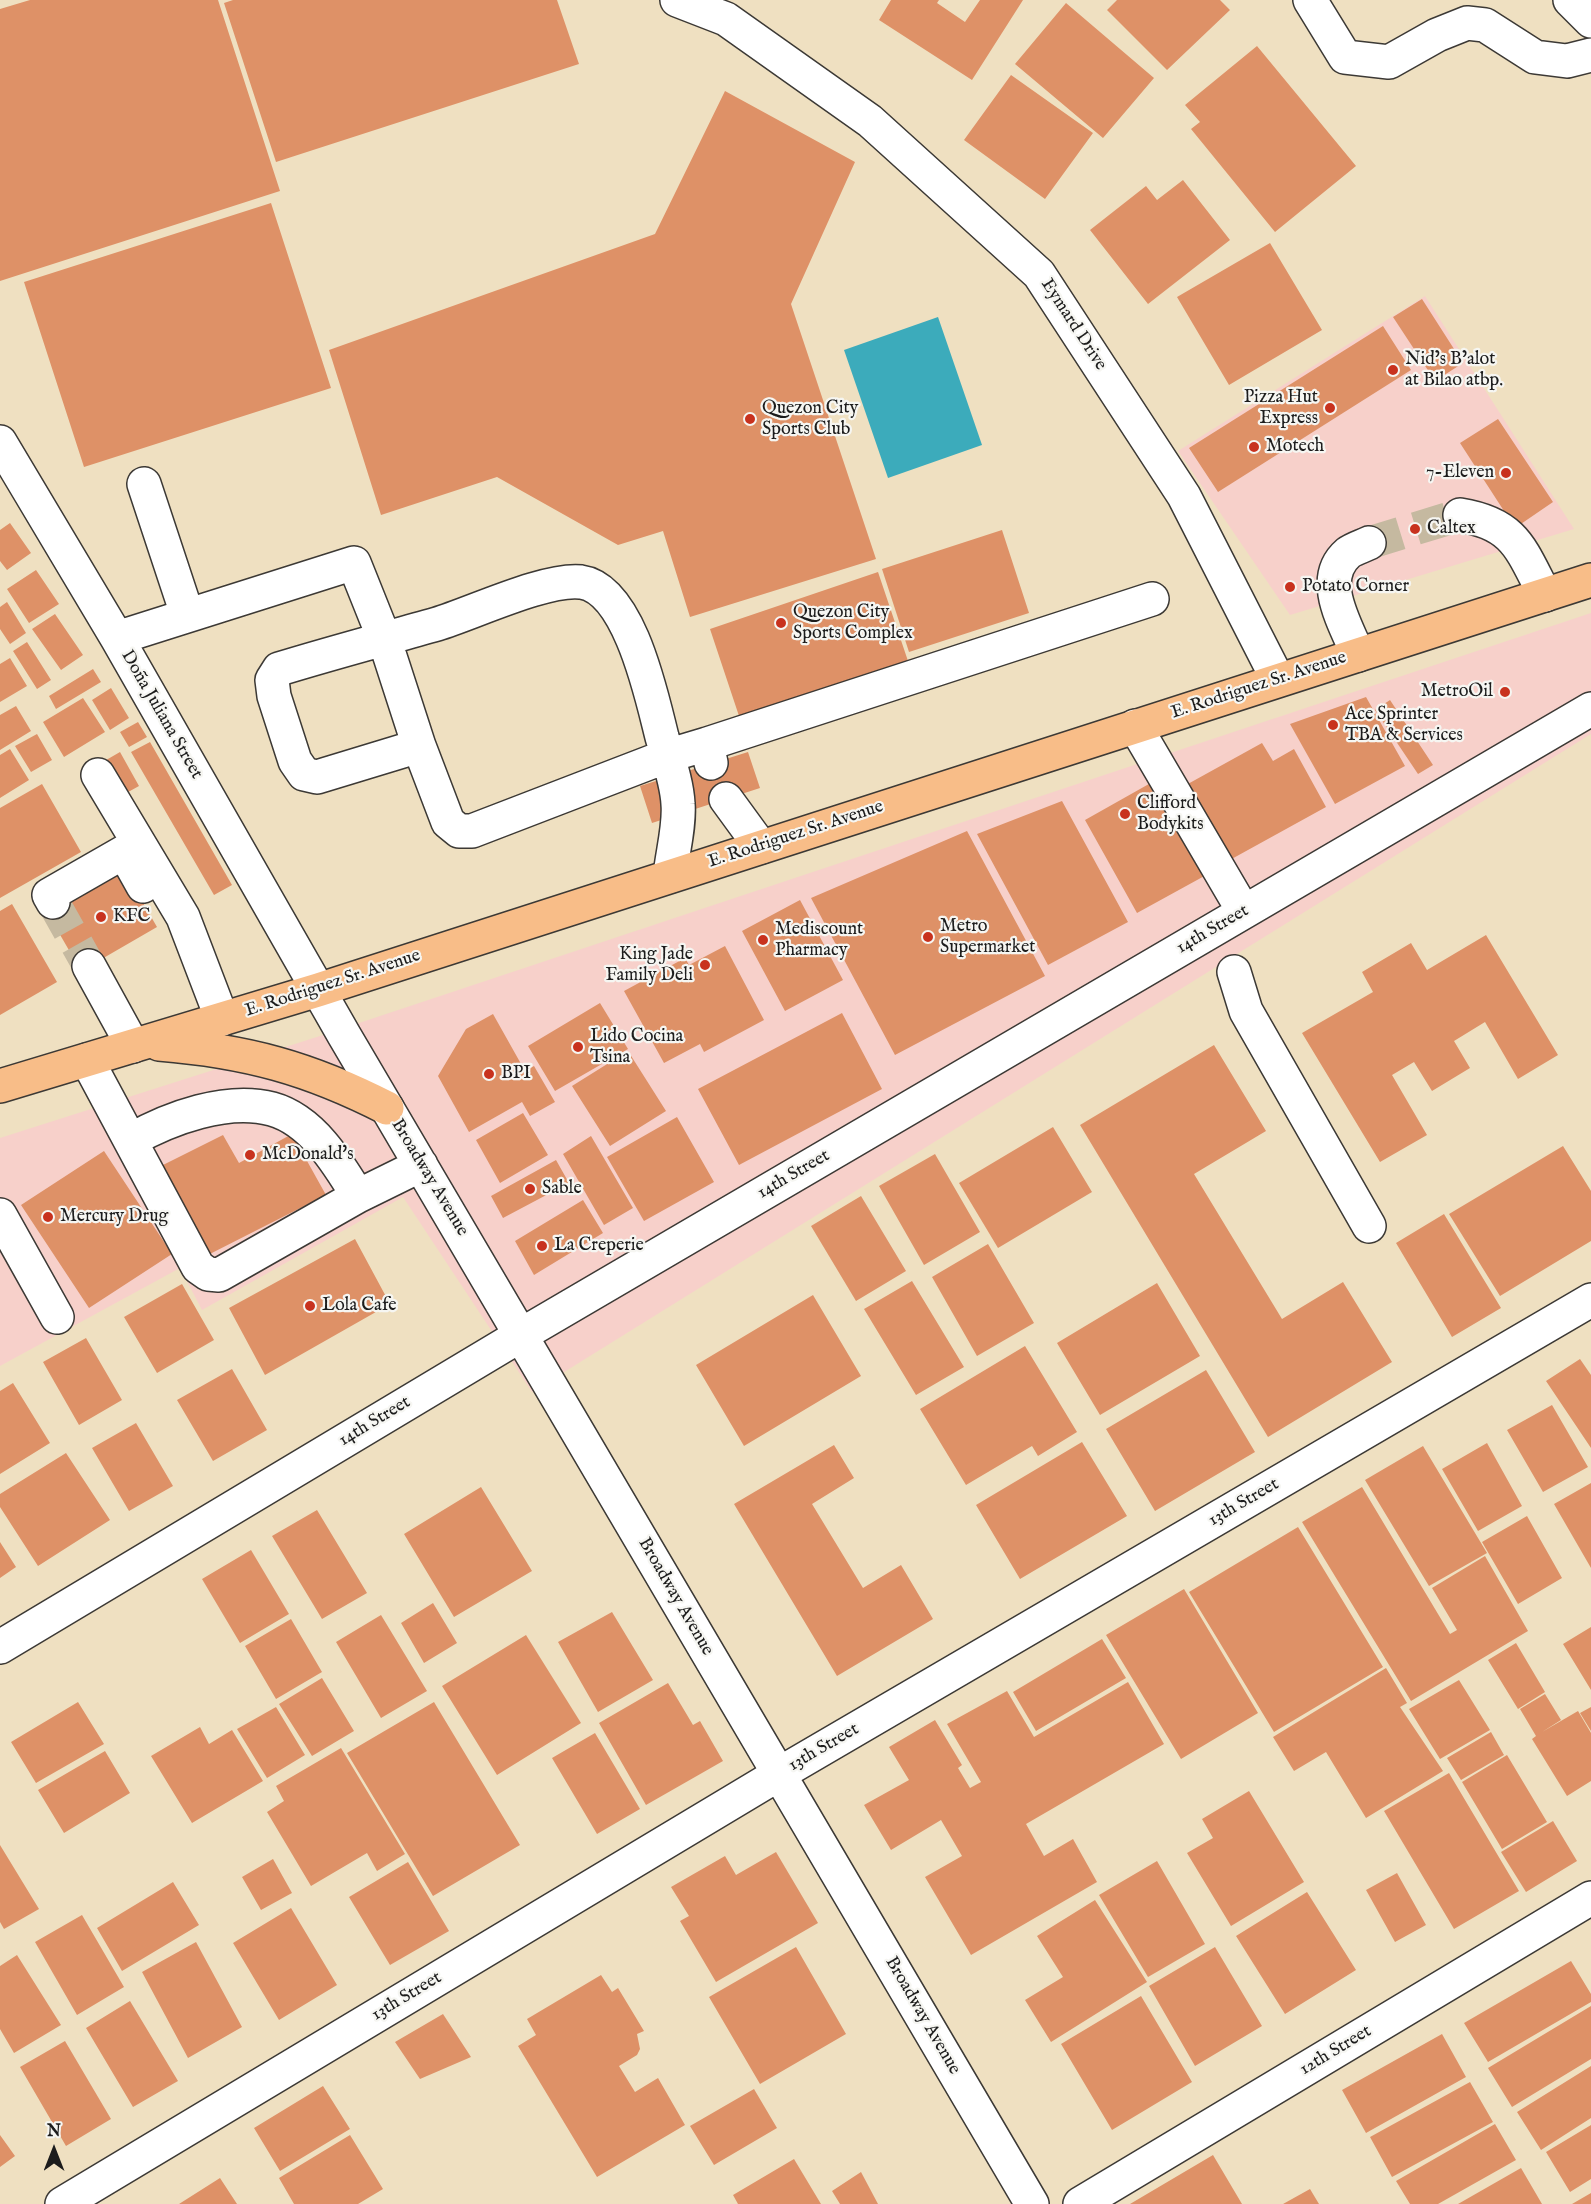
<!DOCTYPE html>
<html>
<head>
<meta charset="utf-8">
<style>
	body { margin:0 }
	#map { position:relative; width:1591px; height:2204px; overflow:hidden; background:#efe0c1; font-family:"IM FELL English",serif }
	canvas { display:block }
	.north { position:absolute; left:24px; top:2120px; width:60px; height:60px; -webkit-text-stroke:4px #f6f6f2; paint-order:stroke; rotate:0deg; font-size:16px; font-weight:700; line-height:24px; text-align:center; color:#1c1c1c }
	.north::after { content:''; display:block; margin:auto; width:21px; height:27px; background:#1c1c1c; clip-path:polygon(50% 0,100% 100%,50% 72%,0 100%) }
</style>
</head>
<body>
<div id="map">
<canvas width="1591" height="2204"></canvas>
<div class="north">N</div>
</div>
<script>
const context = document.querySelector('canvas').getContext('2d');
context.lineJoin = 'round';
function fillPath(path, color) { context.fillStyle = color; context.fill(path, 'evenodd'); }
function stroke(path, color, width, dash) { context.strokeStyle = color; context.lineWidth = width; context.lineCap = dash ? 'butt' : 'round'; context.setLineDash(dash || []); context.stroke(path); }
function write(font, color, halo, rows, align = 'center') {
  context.font = font + ' "IM FELL English",serif'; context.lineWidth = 4.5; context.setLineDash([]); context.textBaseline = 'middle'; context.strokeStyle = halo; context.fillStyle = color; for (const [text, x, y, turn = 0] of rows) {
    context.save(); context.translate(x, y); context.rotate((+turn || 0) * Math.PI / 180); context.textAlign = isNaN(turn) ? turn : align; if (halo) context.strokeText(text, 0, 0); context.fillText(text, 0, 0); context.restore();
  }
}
fillPath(new Path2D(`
	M1425 296 1574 529 1290 615 1178 451Z
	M1591 613V734L532 1392 403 1197 202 1310 180 1268 0 1366V1138L320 1036Z`), '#f7d0ca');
fillPath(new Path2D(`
	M938 317 982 445 888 478 844 350Z`), '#3cabbb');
fillPath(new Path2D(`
	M30 0H218L280 191 0 281V9Z
	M233 0H557L579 64 276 162 224 3Z
	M891 0H939L937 3 965 22 980 0H1023L972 80 879 20Z
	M1117 0H1220L1230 10 1167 70 1107 10Z
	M1066 3 1154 78 1103 138 1015 64Z
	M1257 46 1356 166 1275 232 1191 129 1200 122 1185 105Z
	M1011 75 1093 133 1045 199 964 140Z
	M725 91 855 162 791 304 876 559 690 617 663 531 618 545 497 477 381 515 329 350 655 234Z
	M1183 180 1230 240 1148 304 1090 230 1146 186 1157 200Z
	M271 203 331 388 84 467 24 282Z
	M1270 243 1322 330 1229 385 1177 297Z
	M1422 299 1463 363 1435 381 1393 317Z
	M1383 326 1411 370 1218 492 1189 448Z
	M1498 419 1553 502 1515 528 1460 443Z
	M10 523 31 553 7 570 0 561V530Z
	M1002 530 1029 613 909 652 882 569Z
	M36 570 59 604 29 623 7 589Z
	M878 572 909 664 741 722 710 629Z
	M7 602 26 633 10 644 0 629V607Z
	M55 614 83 655 61 670 32 629Z
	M27 642 51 680 37 689 13 651Z
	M10 658 27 686 0 702V664Z
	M93 669 101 682 56 709 49 696Z
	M111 688 129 718 110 730 92 700Z
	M1366 697 1405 766 1335 804 1290 724Z
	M83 698 105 732 64 757 43 722Z
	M1390 700 1433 765 1418 774 1375 710Z
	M16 706 31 731 0 750V715Z
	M138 722 147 737 129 747 120 732Z
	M37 734 52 760 31 772 15 746Z
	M150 742 232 885 214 895 131 752Z
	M1262 743 1273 761 1294 749 1326 807 1228 861 1186 785Z
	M10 749 29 780 0 798V755Z
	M120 752 139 786 121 796 101 763Z
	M748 752 760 788 652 823 640 786Z
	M1156 780 1208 874 1137 913 1085 820Z
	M42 784 81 852 0 898V808Z
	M1062 801 1128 922 1048 965 977 834Z
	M967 831 1045 976 895 1055 811 898Z
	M120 863 157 927 81 971 44 907Z
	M800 900 843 980 785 1011 742 931Z
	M12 904 57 982 0 1015V911Z
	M1486 935 1558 1055 1518 1079 1485 1022 1454 1041 1470 1068 1432 1091 1414 1062 1392 1075 1427 1135 1380 1162 1302 1033 1373 992 1362 972 1411 943 1427 970Z
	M725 946 764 1020 704 1052 700 1044 664 1063 624 991 685 958 689 965Z
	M600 1003 628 1049 555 1091 528 1046Z
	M842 1013 882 1089 739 1165 698 1089Z
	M493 1014 525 1071 534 1066 555 1102 530 1116 522 1102 469 1132 438 1076 466 1029Z
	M1214 1045 1266 1131 1194 1174 1282 1319 1343 1282 1392 1362 1268 1437 1080 1125Z
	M628 1051 666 1111 610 1146 572 1086Z
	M523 1113 548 1155 500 1183 476 1140Z
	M677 1117 714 1182 644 1221 607 1157Z
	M1053 1127 1092 1192 998 1248 959 1183Z
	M292 1134 326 1195 200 1259 151 1171 223 1135 239 1163Z
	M591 1136 633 1208 604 1225 563 1154Z
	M1563 1146 1591 1191V1241L1500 1296 1449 1214Z
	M104 1151 172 1254 89 1308 21 1205Z
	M935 1154 980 1232 924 1265 879 1186Z
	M556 1160 569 1183 503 1218 491 1196Z
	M861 1196 906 1271 856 1301 811 1226Z
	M583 1200 603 1233 534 1275 515 1241Z
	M1444 1214 1501 1308 1452 1337 1396 1243Z
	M355 1239 390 1304 265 1375 229 1308Z
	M988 1244 1034 1323 977 1356 932 1277Z
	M912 1281 964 1367 916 1395 864 1309Z
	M1157 1283 1200 1356 1100 1415 1057 1343Z
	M182 1284 214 1340 157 1373 124 1317Z
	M813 1295 861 1376 744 1446 696 1365Z
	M86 1338 122 1400 79 1425 43 1362Z
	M1025 1346 1077 1432 1038 1456 1032 1446 966 1485 920 1409Z
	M1580 1359 1591 1375V1448L1546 1381Z
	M232 1369 267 1430 213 1461 177 1400Z
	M1206 1370 1255 1452 1155 1511 1106 1429Z
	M13 1383 50 1443 0 1474V1391Z
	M1552 1405 1588 1467 1543 1492 1507 1430Z
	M136 1423 173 1486 129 1511 92 1448Z
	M1082 1442 1127 1516 1020 1579 976 1505Z
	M1487 1443 1522 1506 1478 1531 1442 1469Z
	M834 1445 854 1478 812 1504 863 1588 901 1565 933 1619 837 1676 734 1504Z
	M1423 1446 1487 1553 1429 1586 1365 1480Z
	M66 1453 110 1520 38 1566 0 1507V1494Z
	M1591 1483V1568L1554 1504Z
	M481 1487 532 1571 454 1617 404 1534Z
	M1362 1487 1450 1634 1457 1630 1432 1588 1485 1556 1528 1631 1411 1701 1302 1522Z
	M317 1510 367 1593 322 1619 272 1536Z
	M1527 1516 1562 1578 1518 1604 1482 1542Z
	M1298 1527 1383 1667 1274 1732 1189 1592Z
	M0 1542 16 1567 0 1578Z
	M251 1550 289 1614 240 1643 202 1579Z
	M1184 1589 1258 1713 1181 1759 1106 1635Z
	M433 1603 457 1643 424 1663 401 1623Z
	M612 1612 653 1680 598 1712 558 1642Z
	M381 1615 427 1691 381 1718 336 1642Z
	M291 1619 322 1672 276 1699 245 1646Z
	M1591 1627V1690L1563 1644Z
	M526 1635 581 1723 497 1775 442 1686Z
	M1102 1639 1126 1678 1036 1731 1013 1692Z
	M1516 1643 1545 1692 1518 1709 1488 1660Z
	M1386 1668 1407 1703 1400 1707 1443 1771 1366 1818 1326 1752 1294 1771 1273 1737Z
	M322 1678 354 1731 312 1756 279 1704Z
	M1459 1680 1490 1730 1440 1759 1409 1709Z
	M1128 1682 1164 1744 1026 1824 1044 1856 1073 1839 1097 1882 971 1955 925 1877 962 1856 941 1820 891 1850 864 1805 909 1780 889 1747 935 1720 962 1765 958 1768 970 1788 981 1782 947 1724 1007 1691 1034 1737Z
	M668 1683 693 1725 700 1721 723 1761 646 1805 599 1723Z
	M1545 1694 1561 1720 1542 1732 1578 1711 1591 1733V1781L1567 1796 1532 1739 1536 1736 1520 1709Z
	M78 1702 104 1744 36 1783 11 1742Z
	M434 1702 520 1845 433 1896 347 1753Z
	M276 1707 305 1755 267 1778 237 1729Z
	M1591 1707V1731L1580 1713Z
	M200 1727 209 1744 232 1730 263 1781 192 1823 151 1756Z
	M1491 1732 1504 1755 1461 1780 1447 1758Z
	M595 1733 640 1809 597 1834 552 1758Z
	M341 1748 405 1854 377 1871 367 1853 311 1886 267 1812 284 1801 276 1786Z
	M105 1751 130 1793 64 1833 38 1790Z
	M1507 1755 1547 1822 1502 1849 1462 1782Z
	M1449 1773 1519 1891 1454 1929 1384 1811Z
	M1249 1791 1304 1882 1231 1926 1187 1853 1213 1838 1202 1819Z
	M1553 1821 1577 1861 1526 1892 1501 1852Z
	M0 1845 39 1909 4 1929 0 1922Z
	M776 1852 818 1923 716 1982 680 1921 689 1916 671 1887 725 1856 736 1875Z
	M273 1859 292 1893 261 1910 242 1877Z
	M1157 1861 1205 1944 1148 1977 1099 1895Z
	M408 1862 449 1931 390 1965 349 1897Z
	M1397 1873 1426 1925 1395 1942 1366 1890Z
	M173 1882 199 1925 122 1971 97 1928Z
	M1307 1892 1356 1970 1285 2014 1236 1936Z
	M1095 1900 1147 1982 1051 2042 1025 2000 1063 1977 1037 1936Z
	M291 1908 337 1985 279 2020 233 1943Z
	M82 1915 124 1987 77 2015 35 1942Z
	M196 1942 242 2027 188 2058 142 1972Z
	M796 1947 846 2034 760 2084 709 1997Z
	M1215 1947 1262 2026 1195 2066 1149 1986Z
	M17 1955 61 2025 14 2053 0 2029V1966Z
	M1571 1961 1591 1994V2002L1488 2062 1464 2023Z
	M601 1975 612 1992 618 1988 644 2031 637 2034 640 2049 637 2055 619 2066 635 2092 658 2078 685 2125 597 2177 518 2046 536 2035 527 2019Z
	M1141 1996 1192 2082 1112 2130 1061 2044Z
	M130 2001 178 2081 133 2107 86 2028Z
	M1591 2006V2059L1512 2107 1488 2068Z
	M443 2014 471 2057 420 2079 395 2042Z
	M1442 2034 1466 2077 1366 2133 1342 2090Z
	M65 2041 111 2119 66 2146 20 2067Z
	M1591 2066V2118L1541 2150 1517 2112Z
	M1470 2082 1493 2122 1392 2177 1370 2137Z
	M323 2086 350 2129 280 2171 254 2128Z
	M754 2089 777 2128 714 2165 690 2126Z
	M1495 2124 1516 2160 1438 2204H1410L1396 2181Z
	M1591 2125V2179L1570 2192 1546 2152Z
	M0 2135 15 2156 0 2167Z
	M350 2135 383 2189 358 2204H294L279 2178Z
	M1213 2155 1242 2204H1130Z
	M794 2159 821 2204H738L733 2195Z
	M1521 2168 1542 2204H1458Z
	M861 2172 878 2204H840L832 2191Z
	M220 2178 237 2204H179Z
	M1310 2189 1319 2204H1283Z
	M1591 2193V2204H1572Z`), '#de9167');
stroke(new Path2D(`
	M1369 543 1460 515
	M53 902 89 966`), '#c5b9a0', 33, [33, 16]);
const minor = new Path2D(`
	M677 0 726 19 870 121 1039 274 1184 496 1278 680
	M1310 0 1345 57 1389 62 1437 35 1467 23 1485 25 1535 57 1567 61 1591 55
	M1570 0 1591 21
	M0 442 117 638 344 1035 1032 2204
	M144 484 187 614
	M1460 515C1516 524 1521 550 1545 595
	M117 638 354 563 384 638 419 746
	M1358 655C1346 625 1317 580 1348 553 1353 549 1363 546 1369 543
	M1135 726 1244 912
	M707 744 1152 599
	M98 775 183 917 222 1019
	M726 799 761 847
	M670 876C672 854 680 826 678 804 677 782 668 758 662 737 652 698 630 589 581 582 546 578 473 613 437 624 384 639 331 653 279 669L272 680 274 696 295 761 304 774 317 777 419 746 448 822 459 831H472L667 756 707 744 711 763
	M53 902 49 895 124 852 143 886
	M89 966 133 1046
	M1234 972 1246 1011 1369 1226
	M87 1060 198 1267 208 1274 219 1275 358 1196 421 1165
	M131 1140C170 1118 227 1097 272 1109 312 1120 338 1163 358 1196
	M0 1215 57 1317
	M0 1647 521 1335 1591 709
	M62 2204 779 1774 1591 1300
	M1080 2204 1591 1898`);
const major = new Path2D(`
	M159 1044C246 1051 309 1068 387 1108
	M0 1086 318 990 1591 580`);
stroke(minor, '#3c3935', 36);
stroke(major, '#3c3935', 36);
stroke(minor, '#fff', 33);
stroke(major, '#f8bd88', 33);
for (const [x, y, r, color] of [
	[1393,370,6,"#c8321e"],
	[1330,408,6,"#c8321e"],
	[750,419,6,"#c8321e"],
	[1254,447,6,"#c8321e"],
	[1506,473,6,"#c8321e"],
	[1415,529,6,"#c8321e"],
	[1290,587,6,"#c8321e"],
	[781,623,6,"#c8321e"],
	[1505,692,6,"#c8321e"],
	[1333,725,6,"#c8321e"],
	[1125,814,6,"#c8321e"],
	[101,917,6,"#c8321e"],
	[928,937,6,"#c8321e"],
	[763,940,6,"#c8321e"],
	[705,965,6,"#c8321e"],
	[578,1047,6,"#c8321e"],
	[489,1074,6,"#c8321e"],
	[250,1155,6,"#c8321e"],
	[530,1189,6,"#c8321e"],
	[48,1217,6,"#c8321e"],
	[542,1246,6,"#c8321e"],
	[310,1306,6,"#c8321e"]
]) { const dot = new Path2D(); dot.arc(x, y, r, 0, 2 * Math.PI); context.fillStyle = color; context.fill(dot); stroke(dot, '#f6f6f2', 2); }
write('18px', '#1c1c1c', '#f6f6f2', [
	["Eymard Drive",1073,325,57],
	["E. Rodriguez Sr. Avenue",1259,686,-18],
	["Doña Juliana Street",161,715,60],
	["E. Rodriguez Sr. Avenue",796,835,-18],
	["14th Street",1213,930,-30],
	["E. Rodriguez Sr. Avenue",333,984,-18],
	["14th Street",794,1175,-30],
	["Broadway Avenue",429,1178,59],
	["14th Street",375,1422,-31],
	["13th Street",1244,1503,-30],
	["Broadway Avenue",675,1597,60],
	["13th Street",824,1748,-30],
	["13th Street",407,1997,-31],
	["Broadway Avenue",922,2016,60],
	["12th Street",1336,2051,-31]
]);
write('18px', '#1c1c1c', '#f6f6f2', [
	["Nid’s B’alot",1405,360],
	["at Bilao atbp.",1405,381],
	["Pizza Hut",1318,398,"right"],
	["Express",1318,419,"right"],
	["Quezon City",762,409],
	["Sports Club",762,430],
	["Motech",1266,447],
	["7-Eleven",1494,473,"right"],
	["Caltex",1427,529],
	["Potato Corner",1302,587],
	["Quezon City",793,613],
	["Sports Complex",793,634],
	["MetroOil",1493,692,"right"],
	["Ace Sprinter",1345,715],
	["TBA & Services",1345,736],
	["Clifford",1137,804],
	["Bodykits",1137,825],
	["KFC",113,917],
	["Metro",940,927],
	["Supermarket",940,948],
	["Mediscount",775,930],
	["Pharmacy",775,951],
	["King Jade",693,955,"right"],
	["Family Deli",693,976,"right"],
	["Lido Cocina",590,1037],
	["Tsina",590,1058],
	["BPI",501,1074],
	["McDonald's",262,1155],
	["Sable",542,1189],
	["Mercury Drug",60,1217],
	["La Creperie",554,1246],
	["Lola Cafe",322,1306]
], 'left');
</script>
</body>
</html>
